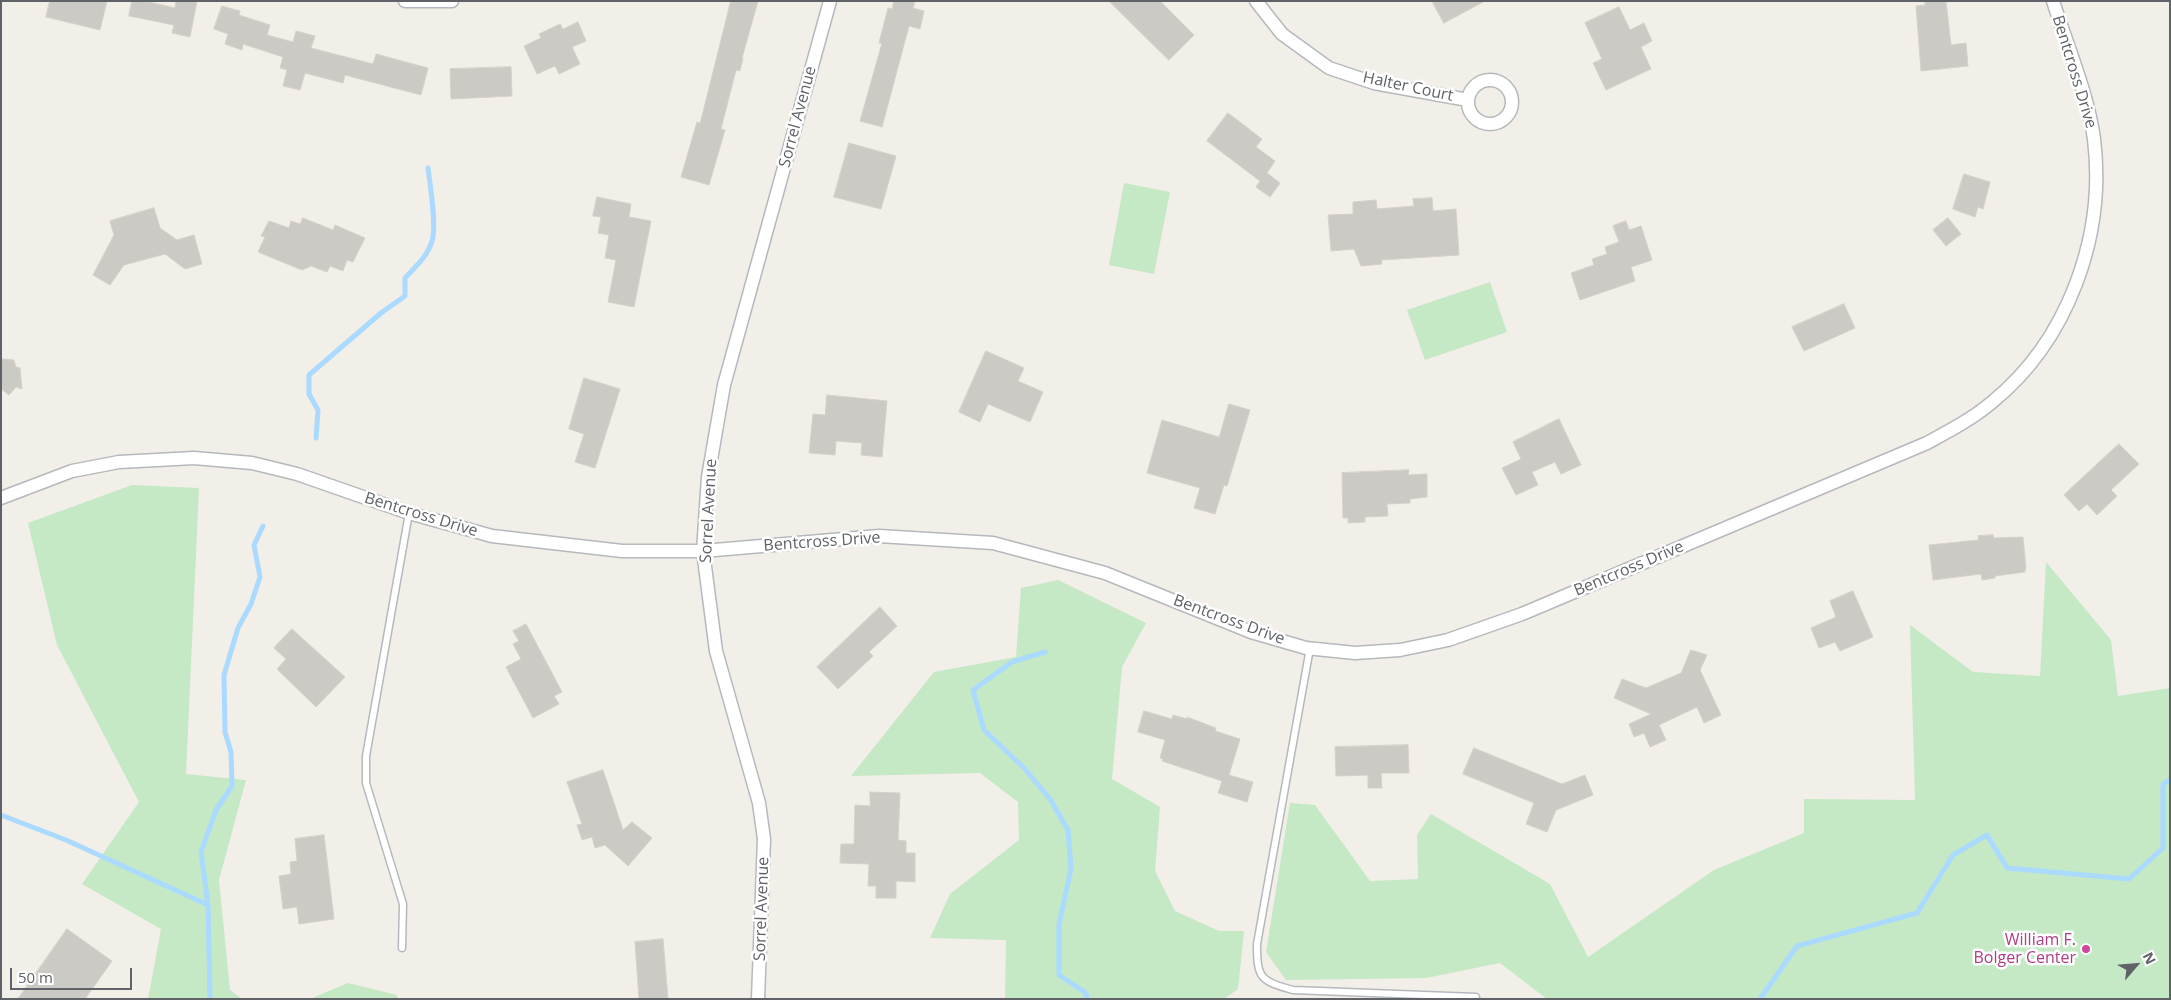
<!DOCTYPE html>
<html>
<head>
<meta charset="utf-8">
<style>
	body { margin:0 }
	#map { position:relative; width:2171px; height:1000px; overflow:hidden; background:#f1efe8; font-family:"Open Sans",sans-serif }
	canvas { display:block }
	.frame { position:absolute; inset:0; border:2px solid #5f6368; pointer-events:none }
	.north { position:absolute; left:2111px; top:940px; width:50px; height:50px; -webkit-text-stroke:4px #fff; paint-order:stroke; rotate:63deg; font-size:14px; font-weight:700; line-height:20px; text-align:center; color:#5f6368 }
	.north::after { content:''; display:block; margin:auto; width:18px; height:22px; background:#5f6368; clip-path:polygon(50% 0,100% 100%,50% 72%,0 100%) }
	.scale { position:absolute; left:10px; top:968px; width:122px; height:22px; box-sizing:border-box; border:2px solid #5f6368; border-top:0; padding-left:6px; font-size:15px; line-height:18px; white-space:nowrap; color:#5f6368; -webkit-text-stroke:4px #fff; paint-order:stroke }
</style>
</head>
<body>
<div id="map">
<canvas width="2171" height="1000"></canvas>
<div class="frame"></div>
<div class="north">N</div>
<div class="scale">50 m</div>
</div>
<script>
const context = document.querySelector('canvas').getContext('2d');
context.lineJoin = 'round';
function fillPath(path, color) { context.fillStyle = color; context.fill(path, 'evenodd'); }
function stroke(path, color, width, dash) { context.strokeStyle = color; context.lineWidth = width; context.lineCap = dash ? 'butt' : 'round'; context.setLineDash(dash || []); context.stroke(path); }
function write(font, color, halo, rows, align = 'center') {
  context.font = font + ' "Open Sans",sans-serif'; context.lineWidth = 5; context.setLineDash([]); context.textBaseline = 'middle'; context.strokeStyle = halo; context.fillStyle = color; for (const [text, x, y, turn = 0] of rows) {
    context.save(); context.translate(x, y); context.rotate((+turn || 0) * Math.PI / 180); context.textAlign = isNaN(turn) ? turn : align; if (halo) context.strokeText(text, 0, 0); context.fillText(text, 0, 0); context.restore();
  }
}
fillPath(new Path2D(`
	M1124 183 1170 192 1154 274 1109 265Z
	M1490 282 1507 332 1425 360 1407 310Z
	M132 485 199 488 186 774 246 780 219 880 230 990 242 999H148L161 929 82 884 139 802 57 645 28 523Z
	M2046 562 2111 640 2118 696 2170 688V999H1547L1500 963 1426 978 1286 980 1266 952 1290 803 1315 805 1370 881 1418 879 1417 835 1431 814 1550 884 1588 957 1714 870 1804 833V799L1915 800 1910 625 1973 672 2040 676Z
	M1058 580 1146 623 1122 667 1112 779 1160 807 1155 871 1175 911 1219 931H1244L1238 989 1224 999H1005L1006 940 930 938 950 894 1019 840 1018 802 980 773 851 776 934 672 1016 657 1021 588Z
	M348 983 397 995 398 999H310Z`), '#c5e8c5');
stroke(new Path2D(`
	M316 438 318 410 309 394V375L381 313 405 296V278C415 267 428 256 432 241 437 226 430 185 428 168
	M1045 652 1012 662 973 690 984 730 1024 768 1050 799 1068 830 1071 869 1059 924V975L1086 993 1087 999
	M1 815 66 840 208 905
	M210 999 208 905 201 852 216 810 232 786 231 752 225 732 224 675 238 628 251 604 260 577 254 545 263 526
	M1760 999 1797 946 1917 913 1953 855 1987 835 2007 868 2129 879 2163 848V784L2170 780`), '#aadaff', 5);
const building = new Path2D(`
	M50 1H107L100 30 46 17Z
	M132 1H145L175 8 176 1H197L190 37 172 33 174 25 129 16Z
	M731 1H758L742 58H743L740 71 736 70 721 129 725 130 709 185 681 177 697 122 700 123Z
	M894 1H915L913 8 924 11 920 29 909 26 882 127 860 121 882 43H879L888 8 892 9Z
	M1109 1H1160L1194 35 1169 60Z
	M1432 1H1485L1444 23Z
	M1925 1H1946L1951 45 1966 43 1968 66 1921 71 1916 6 1925 5Z
	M222 6 240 11 239 15 270 25 267 35 293 42 296 31 315 36 311 48 373 64 376 54 428 68 421 95 345 75 343 83 305 73 300 90 283 86 287 70 280 68 283 57 243 44 242 50 225 44 228 34 214 29Z
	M1619 7 1630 30 1644 23 1652 41 1641 47 1651 69 1606 90 1593 63 1602 59 1585 23Z
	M578 22 586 41 572 47 580 64 559 74 555 66 537 74 524 46 541 38 539 34 560 24 563 29Z
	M511 67 512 96 451 99 450 69Z
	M1228 113 1262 139 1256 147 1275 161 1267 173 1280 183 1270 197 1256 187 1260 181 1207 141Z
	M849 143 896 156 881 209 834 197Z
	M1964 174 1990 182 1983 209 1978 207 1975 217 1953 209Z
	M597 197 631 204 629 217 651 221 634 307 608 302 616 260 605 258 609 235 598 233 601 217 593 216Z
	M1432 198 1433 211 1456 209 1459 255 1381 260 1382 264 1361 266 1354 249 1331 251 1328 215 1353 214V202L1376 200 1377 209 1414 206 1413 199Z
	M154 208 160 228 177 240 194 235 202 264 185 269 165 254 124 265 110 285 93 275 114 235 110 221Z
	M303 218 333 230 335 225 365 238 353 262 347 260 343 271 330 266 327 272 311 266 302 270 258 252 265 237 261 236 269 221 289 228 291 221 300 224Z
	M1948 218 1961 234 1946 246 1933 230Z
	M1626 221 1629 230 1641 226 1652 260 1631 267 1635 281 1580 300 1571 273 1594 265 1592 259 1607 254 1605 247 1619 242 1613 226Z
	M1844 304 1855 328 1804 351 1792 327Z
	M986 351 1024 368 1018 381 1043 392 1030 422 988 404 980 422 959 412Z
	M1 359 14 360 16 367 20 368 22 389 16 387 9 395 1 389Z
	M584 378 620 389 595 468 575 462 584 434 569 429Z
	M827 395 887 401 882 457 861 455 862 443 836 441 835 455 809 453 813 414 825 415Z
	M1229 404 1250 410 1227 486 1224 485 1215 514 1194 508 1200 488 1147 473 1162 420 1219 437Z
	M1559 419 1581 465 1561 474 1555 462 1532 472 1538 485 1516 495 1502 468 1521 459 1513 442Z
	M2119 444 2139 464 2111 490 2117 496 2097 515 2087 504 2079 511 2064 495Z
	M1409 470 1408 475 1427 474V497L1410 499V503L1387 504 1388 516 1365 517V522L1348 523V518H1343L1342 473Z
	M1993 535 1994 538 2023 537 2026 569H2025V572L1995 576V578L1982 580 1981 574 1933 580 1929 545 1979 540 1978 536Z
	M1853 591 1873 637 1840 651 1835 642 1819 648 1811 628 1836 617 1830 601Z
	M880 607 897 626 869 652 873 656 838 689 817 667Z
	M526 624 562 692 554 696 559 704 533 718 506 667 521 659 513 644 519 641 513 631Z
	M292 629 345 677 316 707 277 669 286 659 274 648Z
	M1691 650 1707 655 1700 670 1721 715 1704 723 1697 707 1659 725 1666 740 1650 747 1644 733 1634 737 1629 724 1651 714 1614 698 1622 679 1646 688 1681 673Z
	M1144 711 1172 719 1173 715 1187 719V717L1216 728 1215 731 1240 739 1229 775 1253 782 1247 802 1218 793 1222 781 1162 761 1163 759 1160 758 1165 740 1138 732Z
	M1408 745 1409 773H1381L1382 788H1368V775L1336 776 1335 747Z
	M1474 748 1562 784 1585 775 1593 795 1556 810 1547 832 1526 824 1534 803 1463 774Z
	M603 770 623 830 632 822 652 838 628 866 605 845 595 848 592 837 582 840 577 825 582 824 567 782Z
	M870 792 900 793 898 840 906 841V853H915V882L896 881V898H876V886H868L869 864 840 863 841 844H854L855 805 870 806Z
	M324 835 334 919 299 924 297 907 283 909 279 876 291 874 290 862 297 861 295 839Z
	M67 929 112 961 85 999H18Z
	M663 939 668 999H639L635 942Z`);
fillPath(building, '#cccac5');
stroke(building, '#d6d1c6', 1);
const lane = new Path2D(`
	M1310 648 1257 944C1257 978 1260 981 1293 990L1476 997
	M402 948 403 904 366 783V756L409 513`);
const street = new Path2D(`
	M405 1H452
	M1256 1 1282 34 1329 68 1374 83 1468 100
	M1468 102a22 22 0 1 1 44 0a22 22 0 1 1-44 0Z
	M1 498 72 471 119 462 194 458 252 463 297 474 409 513 492 536 622 551H703L879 536 993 543 1105 573 1251 632 1306 648 1355 653 1400 650 1448 640 1522 614 1927 443C1949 431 1972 419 1991 403 2068 341 2106 236 2094 139 2088 94 2067 45 2053 1
	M758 999 764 839 759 803 716 651 703 551 708 477 724 385 830 1`);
stroke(lane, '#b5b8bc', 9);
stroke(street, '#b5b8bc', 15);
stroke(lane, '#fff', 6);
stroke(street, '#fff', 12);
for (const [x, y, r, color] of [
	[2086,949,5,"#d1479c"]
]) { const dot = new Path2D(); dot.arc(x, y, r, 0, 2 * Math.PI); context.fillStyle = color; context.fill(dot); stroke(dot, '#fff', 2); }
write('16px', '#5f6368', '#fff', [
	["Bentcross Drive",2074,72,73],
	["Halter Court",1408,87,12],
	["Sorrel Avenue",798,117,-75],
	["Sorrel Avenue",709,511,-87],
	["Bentcross Drive",421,515,17],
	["Bentcross Drive",822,542,-4],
	["Bentcross Drive",1629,569,-23],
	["Bentcross Drive",1229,620,20],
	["Sorrel Avenue",762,909,-88]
]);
write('16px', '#b23c85', '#fff', [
	["William F.",2076,940],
	["Bolger Center",2076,958]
], 'right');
</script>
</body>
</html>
